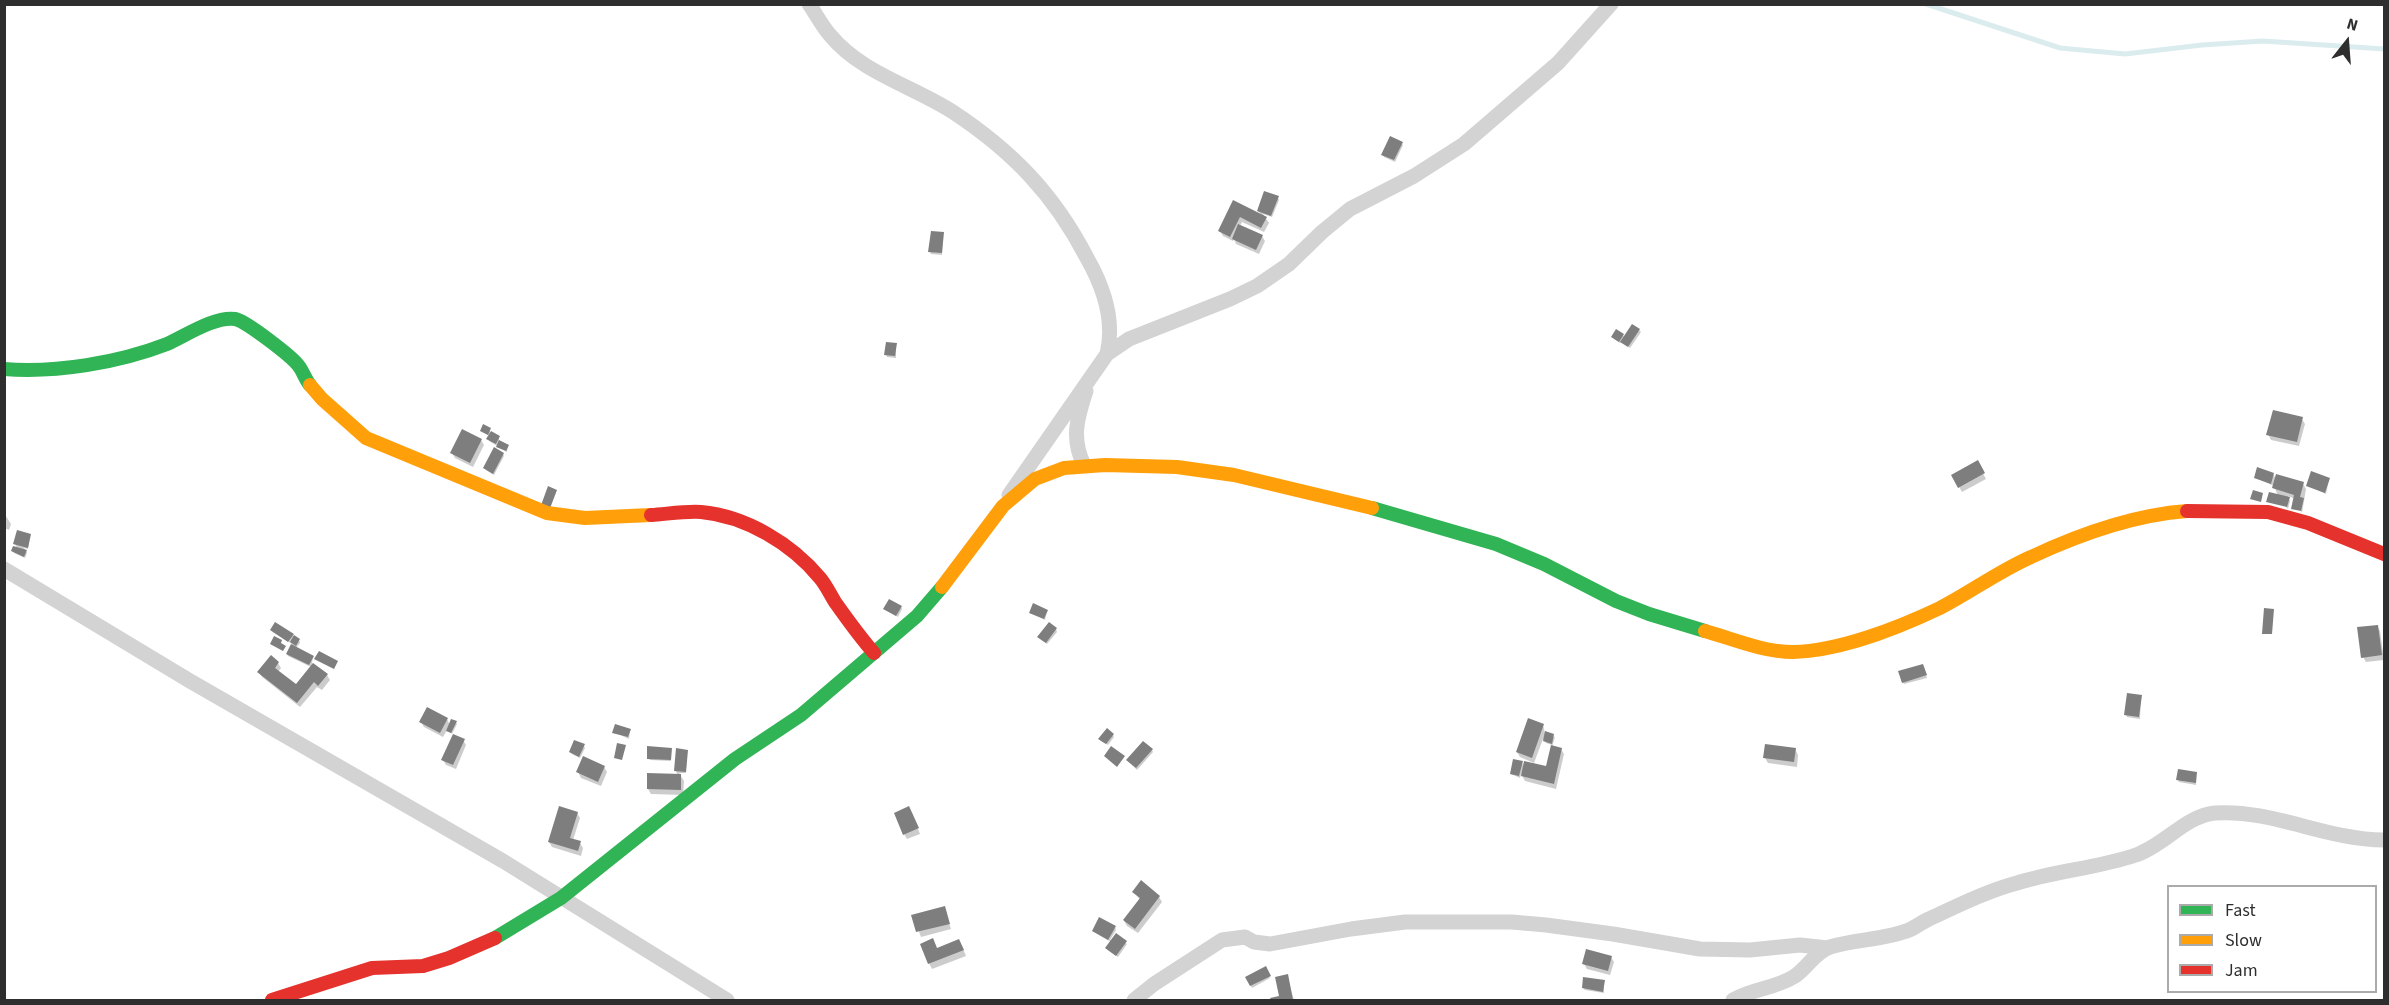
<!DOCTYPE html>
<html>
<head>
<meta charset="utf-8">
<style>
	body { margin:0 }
	#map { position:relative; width:2389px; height:1005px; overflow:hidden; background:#fff; font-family:"Source Sans 3",sans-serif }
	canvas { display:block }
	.frame { position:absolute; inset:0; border:6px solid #2e2e2e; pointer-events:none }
	.legend { position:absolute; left:2167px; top:885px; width:210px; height:108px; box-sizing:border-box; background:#fff; border:2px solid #ababab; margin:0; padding:8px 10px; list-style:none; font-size:18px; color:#2e2e2e }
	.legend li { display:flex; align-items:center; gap:12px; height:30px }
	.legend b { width:30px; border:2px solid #ababab }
	.north { position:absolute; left:2317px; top:12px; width:60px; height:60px; -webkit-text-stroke:4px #fff; paint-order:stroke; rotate:17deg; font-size:16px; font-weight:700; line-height:24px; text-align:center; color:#2e2e2e }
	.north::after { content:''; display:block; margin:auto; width:21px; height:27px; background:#2e2e2e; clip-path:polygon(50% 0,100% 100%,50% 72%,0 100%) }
</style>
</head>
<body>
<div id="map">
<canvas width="2389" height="1005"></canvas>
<div class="frame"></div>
<ul class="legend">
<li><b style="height:8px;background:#30b455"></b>Fast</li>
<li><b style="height:8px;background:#ff9f0a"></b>Slow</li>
<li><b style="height:8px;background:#e5322d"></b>Jam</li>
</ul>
<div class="north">N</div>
</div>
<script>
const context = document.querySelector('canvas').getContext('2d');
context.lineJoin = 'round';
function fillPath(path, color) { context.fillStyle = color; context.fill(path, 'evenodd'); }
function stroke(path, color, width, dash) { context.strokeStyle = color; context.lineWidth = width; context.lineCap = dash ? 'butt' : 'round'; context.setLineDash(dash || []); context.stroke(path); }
fillPath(new Path2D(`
	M1401 143 1403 145 1395 162 1384 157 1383 155Z
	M1278 198 1279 200 1272 217 1263 214 1269 223 1264 232 1242 222 1240 226 1262 236 1265 241 1259 254 1236 244 1234 239 1233 241 1223 236 1220 231 1234 202 1262 216 1258 211Z
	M943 234 942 255 931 254 930 252Z
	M1639 330 1641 332 1630 348 1622 341 1620 343 1614 339 1623 335 1625 338Z
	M896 344V358L887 357 886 355Z
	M2302 419 2305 424 2299 446 2271 440 2268 434Z
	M490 429V432L499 437V442L508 446 507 452 489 441 490 436 481 431Z
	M481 440 484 445 473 467 455 458 452 453Z
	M503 454 504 456 494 475 486 470 485 468Z
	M1977 462 1986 479 1962 492 1953 476Z
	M2273 474 2276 479 2303 484 2306 489 2302 513 2295 499 2288 496 2290 501 2288 509 2278 496 2274 486 2256 478Z
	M2329 479 2326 494 2308 486Z
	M4 513 11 524 9 530 4 528Z
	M30 535 28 549 24 548 27 553 25 558 14 553 13 550 17 548 15 544Z
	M901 607 902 609 898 617 885 609Z
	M1047 611 1045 620 1031 613Z
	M276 624 299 640 300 643 296 648 313 657 312 663 327 675 330 680 322 690 317 687 300 707 262 677 259 672 278 663 281 668 278 672 296 686 311 667 288 656 287 654 292 644 273 632Z
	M2377 626 2380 631 2384 660 2366 662 2363 657Z
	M1056 629 1057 632 1047 644 1040 639Z
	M1924 667 1927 678 1904 684 1903 682Z
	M2141 697 2140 719 2127 717 2126 715Z
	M447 719 450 725 456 722 457 724 452 734 447 730 443 737 424 727 421 722Z
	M1543 725 1545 733 1555 737 1552 747 1561 749 1564 754 1556 789 1525 781 1521 774 1520 778 1511 774 1522 763 1524 767 1547 768 1552 745 1546 743 1543 739 1534 763 1520 757 1517 752Z
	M630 731 629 739 614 732Z
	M1113 735 1114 737 1108 745 1101 741Z
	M463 740 466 745 456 769 446 765 443 760Z
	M584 746 585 748 580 758 572 754 571 752Z
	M671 749V761L650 760 649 758Z
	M1795 749 1798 755 1797 767 1768 763 1765 758Z
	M1152 750 1153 752 1137 770 1129 762Z
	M687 751 686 773H679L684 781 683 795 651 794 648 789 678 775 675 770Z
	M604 767 607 772 601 786 581 778 578 772Z
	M2196 773V785L2179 782 2178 780Z
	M577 813 580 818 573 840 580 843 583 848 581 856 552 847 549 842Z
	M912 813 920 834 907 839 904 834Z
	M1134 892 1159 897 1162 902 1138 933 1127 926 1124 921 1140 900Z
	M944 908 951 929 921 937 913 916Z
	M1115 927 1116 930 1110 940 1112 941 1116 935 1127 944 1118 957 1108 950 1111 942 1093 931Z
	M962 946 966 956 932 969 929 963 937 949Z
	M1611 957 1614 962 1610 975 1587 969 1584 964Z
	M1265 968 1270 978 1252 988 1247 978Z
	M1287 976 1294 1000H1273L1272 999 1281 997Z
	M1604 981V993L1585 990 1583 988Z`), '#0003');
stroke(new Path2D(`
	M1926 4 2060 48 2125 54 2202 45 2263 41 2384 49`), '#dbecef', 5);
fillPath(new Path2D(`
	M1390 136 1403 142 1394 160 1381 155Z
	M1264 191 1279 196 1271 216 1257 211Z
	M1233 200 1267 217 1261 228 1240 217 1230 237 1218 231Z
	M1238 224 1263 235 1256 250 1232 239Z
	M931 231 944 232 942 253 928 252Z
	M1632 324 1640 329 1628 347 1620 342Z
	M1616 329 1624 334 1619 342 1611 337Z
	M886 342 897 343 895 356 884 355Z
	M2273 410 2303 417 2297 442 2266 435Z
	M483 424 491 428 488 435 480 431Z
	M462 429 482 439 470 463 450 453Z
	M491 431 500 436 496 444 486 439Z
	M499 440 509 445 506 451 496 447Z
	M494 447 504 453 493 474 483 468Z
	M1978 460 1985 473 1958 488 1951 475Z
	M2257 467 2274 473 2271 484 2254 478Z
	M2311 471 2330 478 2325 493 2306 486Z
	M2276 474 2304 482 2300 497 2304 498 2301 511 2291 509 2294 495 2272 488Z
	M548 486 557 490 549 511 540 508Z
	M2253 490 2263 493 2261 502 2250 499Z
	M2269 492 2290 497 2287 507 2266 502Z
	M17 530 31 534 28 548 13 544Z
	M13 546 27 550 24 557 11 551Z
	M889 599 902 606 896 616 883 609Z
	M1033 603 1048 610 1044 619 1029 613Z
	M2264 608 2274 609 2272 634H2262Z
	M275 622 294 634 288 642 270 630Z
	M1049 622 1057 628 1046 643 1037 637Z
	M2378 625 2382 655 2361 658 2357 627Z
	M294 635 300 639 296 646 290 642Z
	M274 636 282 640 281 643 286 646 283 651 270 644Z
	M291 644 314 656 309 665 286 654Z
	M319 651 338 661 334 669 314 659Z
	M271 655 279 662 275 668 296 684 313 663 328 674 318 686 314 682 297 703 257 672Z
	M1923 664 1927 675 1902 683 1898 671Z
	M2127 693 2142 695 2139 717 2124 715Z
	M427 707 448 718 440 733 419 722Z
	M1528 718 1544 724 1532 758 1516 752Z
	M451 719 457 721 451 733 446 731Z
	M615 724 631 729 628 737 612 733Z
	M1107 728 1114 734 1106 744 1098 739Z
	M1545 731 1554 734 1552 744 1543 741Z
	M453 734 465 739 453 765 441 760Z
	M574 740 585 744 579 757 569 752Z
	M1143 741 1153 749 1136 768 1126 760Z
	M617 743 626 745 622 760 614 758Z
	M1765 744 1796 748 1794 762 1763 758Z
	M1551 745 1562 748 1554 784 1521 776 1524 761 1546 766Z
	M647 746 672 748 671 760 647 759Z
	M1111 746 1125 756 1117 767 1104 756Z
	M676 748 688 750 686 772 674 771Z
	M583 756 605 766 598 782 576 772Z
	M1513 759 1523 761 1519 776 1510 774Z
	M2178 769 2197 772 2196 783 2176 780Z
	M647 773 681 774V790L647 789Z
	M559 806 578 812 570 838 581 841 578 851 548 842Z
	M909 806 919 828 903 835 894 813Z
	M1141 880 1160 896 1135 929 1123 920 1140 898 1132 892Z
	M945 906 950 924 916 932 911 915Z
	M1099 917 1116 926 1108 940 1092 931Z
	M1116 933 1127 941 1116 956 1105 948Z
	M933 938 937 948 959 939 964 950 928 964 920 944Z
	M1586 949 1612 956 1608 971 1582 964Z
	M1266 966 1271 976 1250 986 1245 977Z
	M1288 974 1293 1000H1271L1270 998 1279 996 1275 977Z
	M1583 977 1605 980 1603 992 1582 988Z`), '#7e7e7e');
stroke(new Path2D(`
	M809 4C816 14 822 26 830 35 861 73 913 86 953 112 1012 151 1054 194 1087 258 1103 286 1115 321 1107 354
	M1084 465C1071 439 1077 418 1086 391
	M1009 495 1107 354 1129 339 1230 299 1257 286 1289 264 1322 232 1350 209 1414 176 1464 144 1558 63 1611 4
	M4 569 190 681 503 861 727 1000
	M1134 1000 1154 984 1222 940 1245 937 1254 942 1270 944 1351 929 1405 922H1512L1546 925 1613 934 1700 949 1750 950 1800 945 1828 948
	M1733 1000C1753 988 1775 989 1795 976 1808 967 1814 953 1830 947 1855 939 1884 940 1909 930 1916 927 1922 922 1929 919 1957 906 1987 891 2017 883 2056 871 2097 868 2136 855 2165 845 2185 816 2215 813 2272 809 2326 840 2384 840`), '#d3d3d3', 15);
stroke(new Path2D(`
	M4 369C56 373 118 363 167 344 185 336 215 316 235 319 246 321 291 356 298 365 303 371 305 379 310 385
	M1372 508 1496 544 1544 564 1616 601 1649 614 1705 631
	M495 938 561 898 735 759 801 715 917 616 942 587`), '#30b455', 14);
stroke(new Path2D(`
	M310 385 322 399 366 438 547 513 585 518 651 515
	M942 587 1003 506 1035 479 1064 468 1105 465 1177 467 1234 475 1372 508
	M1705 631C1733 639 1763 652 1793 652 1839 651 1898 628 1940 608 1971 592 1999 571 2031 557 2080 534 2133 515 2187 511`), '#ff9f0a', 14);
stroke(new Path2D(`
	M2187 511 2268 512 2308 523 2384 554
	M651 515C667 514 685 511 701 512 746 516 792 544 820 578 826 585 830 594 835 602 847 619 860 637 874 653
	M272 1000 372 968 423 966 449 958 495 938`), '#e5322d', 14);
</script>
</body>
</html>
